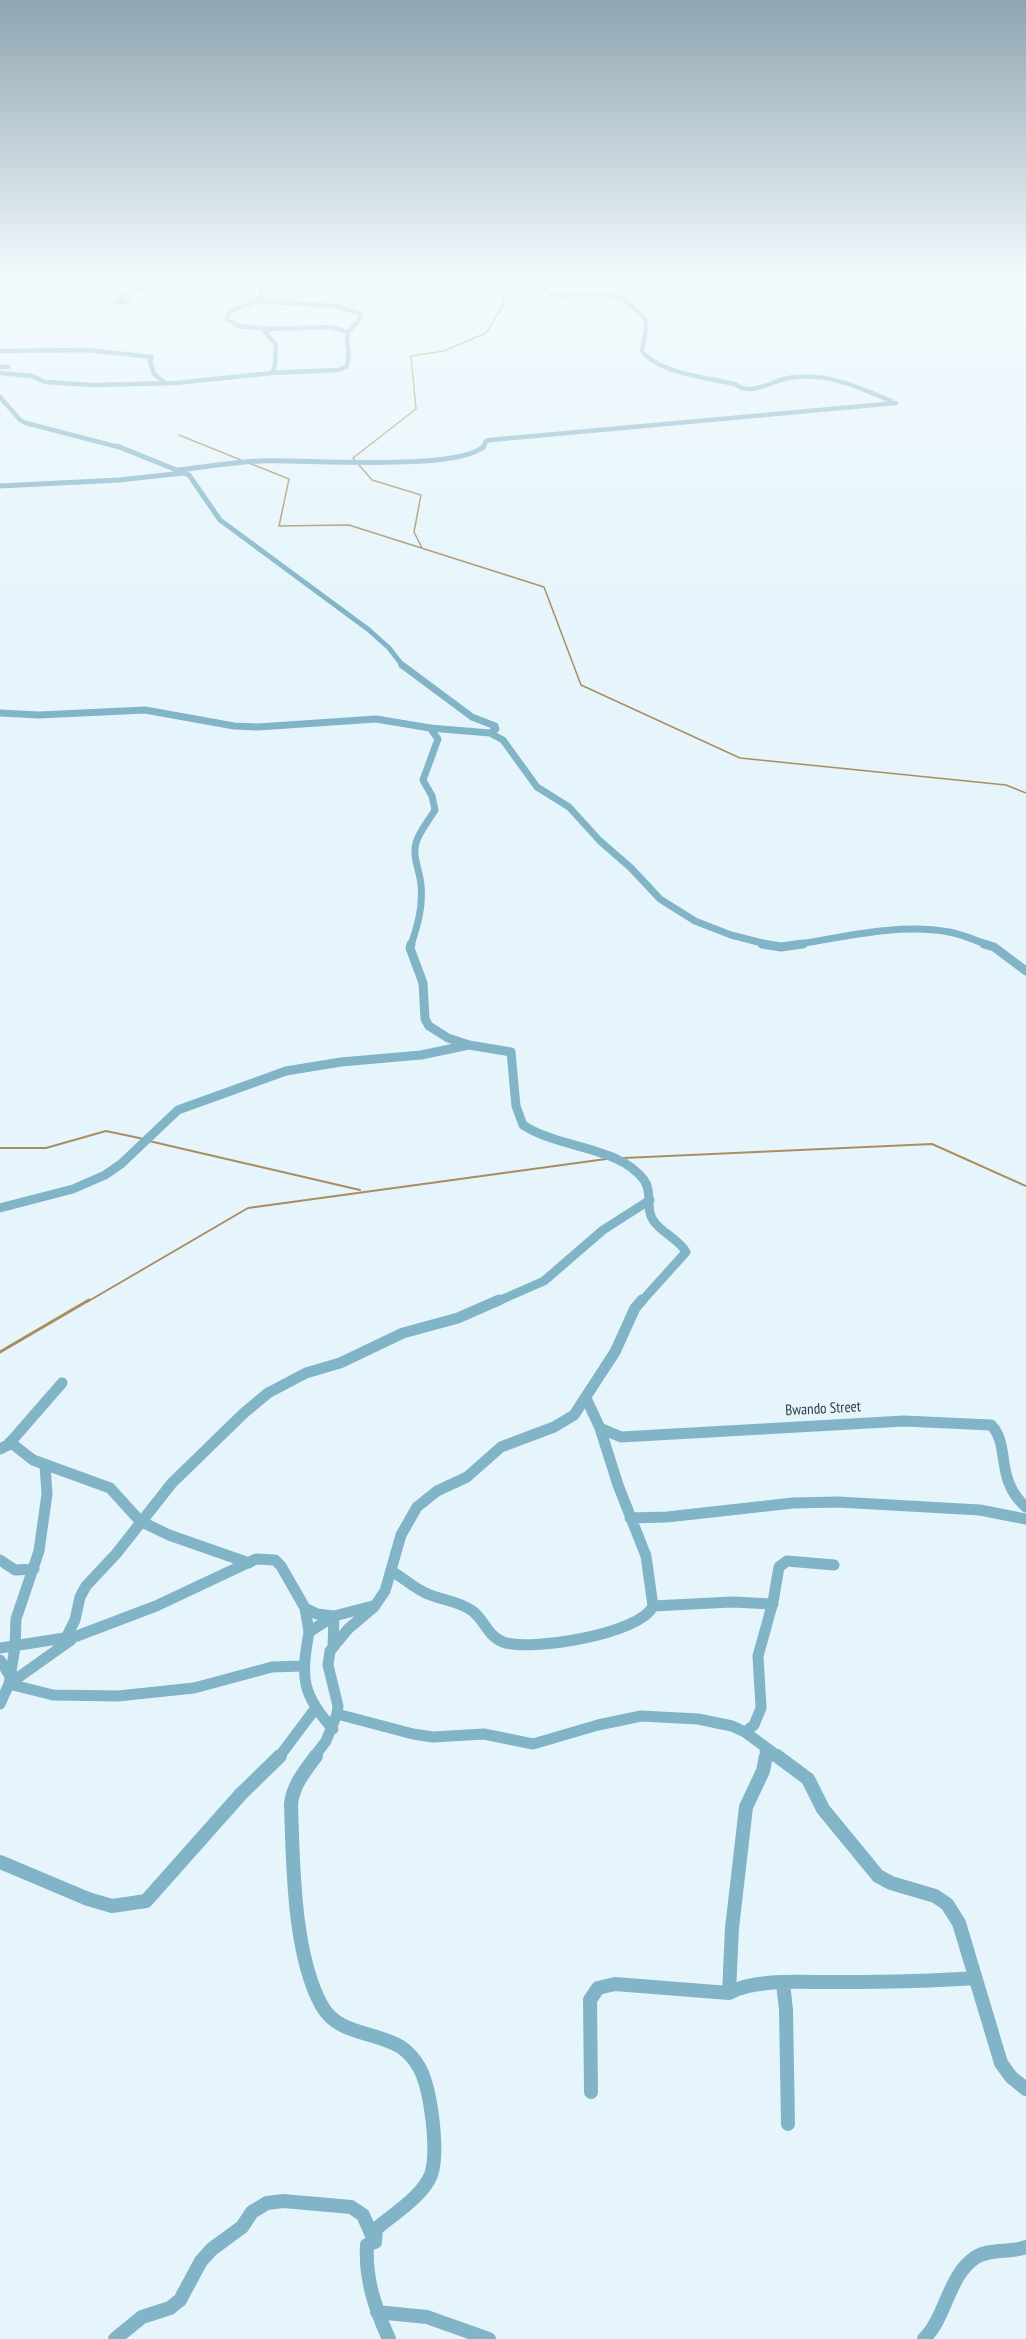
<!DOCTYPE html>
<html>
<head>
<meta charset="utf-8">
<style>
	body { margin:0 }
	canvas { display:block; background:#e5f5fb }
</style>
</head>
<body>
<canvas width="1026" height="2339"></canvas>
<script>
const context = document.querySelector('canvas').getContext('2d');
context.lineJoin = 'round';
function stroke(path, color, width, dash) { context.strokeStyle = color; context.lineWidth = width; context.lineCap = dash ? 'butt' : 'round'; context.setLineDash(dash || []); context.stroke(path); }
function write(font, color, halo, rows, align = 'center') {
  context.font = font + ' "PT Sans Narrow",sans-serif'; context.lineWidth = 4.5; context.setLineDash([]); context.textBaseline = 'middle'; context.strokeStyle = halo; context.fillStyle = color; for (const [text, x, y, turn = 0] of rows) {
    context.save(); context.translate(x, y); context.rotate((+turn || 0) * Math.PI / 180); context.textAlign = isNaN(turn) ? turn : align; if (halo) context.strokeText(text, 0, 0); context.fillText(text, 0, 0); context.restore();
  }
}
stroke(new Path2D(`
	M179 435 241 460
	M249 463 289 479 279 526 349 525 544 587 581 685 740 758 1006 785 1026 793
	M422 548 414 532 421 495 372 480 353 458 416 409 411 356 444 351 486 333 504 304 498 276`), '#aa8e5e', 1.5);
stroke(new Path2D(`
	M149 1141 360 1190
	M0 1148H46L106 1131 144 1139
	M624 1158 932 1144 1026 1186
	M87 1302 248 1208 606 1159`), '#aa8e5e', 2);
stroke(new Path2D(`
	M0 1352 89 1300`), '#aa8e5e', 3);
stroke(new Path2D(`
	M533 276 531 280C558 310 584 286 615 296 627 300 637 310 645 319L646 329 642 351C658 373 708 378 735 384 751 397 771 381 788 378 827 372 856 386 891 401
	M0 286 61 276
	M257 301 336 306 360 314 361 318 348 332
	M128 302H118L123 296 165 280 150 276
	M0 351 87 350 152 357 150 362 154 374 165 383
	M0 367H8
	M0 373 32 376 45 382 93 385 176 383 272 373 275 366 276 345 265 332 271 329 238 326 227 319 229 312 257 301 262 293 259 284 249 276
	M270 373 338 370 346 367C352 355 345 345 348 332L330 327 271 329
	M0 397 20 420 26 423 122 448
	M483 448 486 441 490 440 896 403`), '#82b4c7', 4.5);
stroke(new Path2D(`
	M117 446 189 475 220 520 369 630 389 648 403 666
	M178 470C205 467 233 462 261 461 303 459 458 472 484 446
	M0 486 119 480 183 473`), '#82b4c7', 5);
stroke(new Path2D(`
	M402 665 472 717 495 726 496 729 490 733
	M0 713 39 715 145 710 234 726 258 727 376 719 430 728 490 733 503 740 537 787 569 807 600 841 631 868 660 899 695 921 731 935 770 945
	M411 945C418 924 423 907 421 885 420 871 412 857 416 843 419 832 429 820 435 810L432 796 423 780 438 739 430 728
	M793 945C844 937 898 923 949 932 962 934 976 941 989 945`), '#82b4c7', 7);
stroke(new Path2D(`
	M411 944 410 948 423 983 425 1019 429 1026 448 1038 469 1045 511 1052 516 1106 523 1125C559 1149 619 1146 644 1180 653 1192 645 1208 653 1220 661 1233 678 1238 686 1252L641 1302
	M762 944 781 947 803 944
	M984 944 994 947 1026 971
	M0 1208 73 1189 105 1175 121 1164 178 1110 286 1071 341 1062 421 1055 469 1045
	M496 1302 544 1281 603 1230 650 1200`), '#82b4c7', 9);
stroke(new Path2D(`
	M586 1398 600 1428 621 1437 904 1421 991 1425C1011 1445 994 1479 1026 1507
	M10 1442 33 1460 110 1488 140 1521 169 1535 249 1563
	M0 1449 8 1445 62 1383
	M630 1518 667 1517 793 1503 838 1502 980 1510 1026 1519
	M0 1560 15 1570 34 1569
	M393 1572C405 1579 415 1589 428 1594 442 1600 458 1601 471 1610 484 1618 487 1636 503 1642 529 1652 641 1634 653 1606L646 1556 618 1485 600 1428
	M653 1606 732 1602 773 1604
	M305 1608 309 1632
	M66 1638 75 1620 80 1597 86 1586 116 1554 172 1483 244 1413 268 1393 306 1373 340 1363 403 1333 458 1318 499 1300
	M333 1646 334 1616 309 1632C301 1677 301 1694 333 1729
	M0 1648 77 1636 156 1606 256 1559 275 1560 281 1566 305 1608 317 1614 334 1616 373 1606
	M0 1660 10 1676
	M9 1684 53 1695 118 1696 194 1688 272 1667 303 1666
	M9 1684 71 1640
	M0 1704 9 1684 15 1647 16 1619 39 1551 47 1494 45 1465
	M337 1714 413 1734 433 1737 484 1734 533 1744 598 1725 641 1716 698 1719 732 1726 745 1732 779 1757
	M745 1732 754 1725 761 1708 758 1656 773 1602 779 1567 787 1561 834 1565
	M765 1749 766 1757
	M279 1757 315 1709
	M314 1757 326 1741 337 1714 338 1706 328 1665 330 1651 348 1629 374 1607 385 1591 401 1535 417 1507 437 1491 467 1477 501 1447 554 1427 574 1415 615 1352 635 1308 642 1300`), '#82b4c7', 11);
stroke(new Path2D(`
	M316 1756C305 1771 293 1785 291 1804 293 1862 293 1955 322 2006 338 2035 375 2031 401 2047 408 2052 415 2060 419 2067 431 2088 439 2152 431 2175 422 2197 393 2214 376 2229L375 2242 367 2245C365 2279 375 2308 389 2339
	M777 1756 808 1779 823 1809 878 1876 891 1883 935 1896 947 1904 959 1923 1001 2063 1011 2077 1026 2089
	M0 1862 88 1899 112 1906 146 1901 241 1794 280 1756
	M783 1983 786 2010 788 2124
	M729 1993 732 1928 746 1807 763 1771 766 1756
	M591 2092 590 2000 598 1988 615 1984 729 1993C757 1977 810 1983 842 1982 886 1982 931 1981 975 1978
	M377 2312 427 2317 489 2339
	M115 2339 142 2317 170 2308 180 2300 201 2261 212 2249 242 2227 252 2212 267 2203 283 2201 351 2207 363 2215 374 2240
	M924 2339C947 2316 948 2275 976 2257 990 2248 1011 2253 1026 2247`), '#82b4c7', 14);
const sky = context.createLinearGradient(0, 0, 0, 603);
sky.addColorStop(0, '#8fa5b1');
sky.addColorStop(0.46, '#f3fafd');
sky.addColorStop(1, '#f3fafd00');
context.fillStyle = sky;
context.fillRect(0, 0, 1026, 603);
write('15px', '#2e3f45', '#e5f5fb', [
	["Bwando Street",823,1409,-3]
]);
</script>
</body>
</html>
